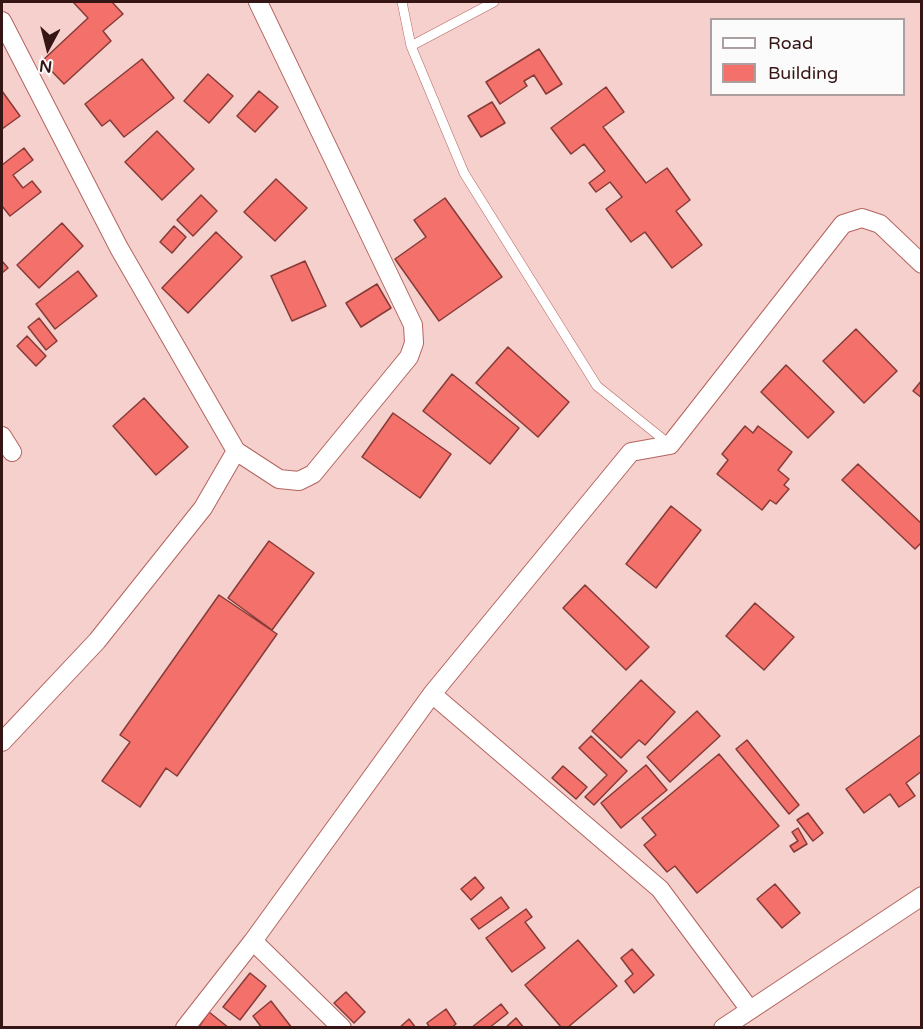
<!DOCTYPE html>
<html>
<head>
<meta charset="utf-8">
<style>
	body { margin:0 }
	#map { position:relative; width:923px; height:1029px; overflow:hidden; background:#f5d0cc; font-family:"Varela Round",sans-serif }
	canvas { display:block }
	.frame { position:absolute; inset:0; border:3px solid #361615; pointer-events:none }
	.legend { position:absolute; left:710px; top:18px; width:195px; height:78px; box-sizing:border-box; background:#fbfbfb; border:2px solid #ac9f9f; margin:0; padding:8px 10px; list-style:none; font-size:18px; color:#361615 }
	.legend li { display:flex; align-items:center; gap:12px; height:30px }
	.legend b { width:30px; border:2px solid #ac9f9f }
	.north { position:absolute; left:18px; top:18px; width:60px; height:60px; -webkit-text-stroke:4px #fbfbfb; paint-order:stroke; rotate:187deg; font-size:16px; font-weight:700; line-height:24px; text-align:center; color:#361615 }
	.north::after { content:''; display:block; margin:auto; width:21px; height:27px; background:#361615; clip-path:polygon(50% 0,100% 100%,50% 72%,0 100%) }
</style>
</head>
<body>
<div id="map">
<canvas width="923" height="1029"></canvas>
<div class="frame"></div>
<ul class="legend">
<li><b style="height:8px;background:#fff"></b>Road</li>
<li><b style="height:16px;background:#f4706a"></b>Building</li>
</ul>
<div class="north">N</div>
</div>
<script>
const context = document.querySelector('canvas').getContext('2d');
context.lineJoin = 'round';
function fillPath(path, color) { context.fillStyle = color; context.fill(path, 'evenodd'); }
function stroke(path, color, width, dash) { context.strokeStyle = color; context.lineWidth = width; context.lineCap = dash ? 'butt' : 'round'; context.setLineDash(dash || []); context.stroke(path); }
const building = new Path2D(`
	M73 2H112L123 14 103 31 111 41 64 84 42 61 88 18Z
	M539 49 562 84 546 94 534 75 524 81 527 86 500 104 486 82Z
	M142 59 174 98 124 137 110 120 102 126 85 104Z
	M208 74 233 96 209 123 184 101Z
	M606 87 624 112 603 127 646 183 667 168 690 200 676 211 702 245 672 268 645 232 631 242 606 209 622 197 610 182 596 192 589 183 605 171 584 144 571 154 551 128Z
	M2 91 20 116 2 129Z
	M259 91 278 107 255 132 237 116Z
	M492 102 505 123 481 137 468 116Z
	M157 131 194 169 162 200 125 162Z
	M24 148 33 160 13 175 23 188 32 181 41 192 10 216 2 206V165Z
	M276 179 307 208 275 241 244 212Z
	M201 195 217 211 193 236 177 220Z
	M445 198 502 277 439 321 395 259 426 237 414 220Z
	M62 223 83 246 39 288 17 265Z
	M174 226 186 237 172 253 160 242Z
	M216 232 242 257 188 313 162 288Z
	M2 261 8 268 2 273Z
	M305 261 326 306 292 321 271 276Z
	M78 271 97 296 55 329 36 304Z
	M377 284 391 308 361 327 346 303Z
	M39 318 57 341 46 350 28 327Z
	M856 329 897 371 864 403 823 361Z
	M27 336 46 356 36 366 17 346Z
	M508 347 569 402 538 437 476 383Z
	M786 365 834 412 808 438 761 392Z
	M452 374 519 428 490 464 423 411Z
	M922 380V398L913 391Z
	M144 398 188 447 156 475 113 426Z
	M393 413 451 454 420 498 362 457Z
	M745 426 753 433 758 426 792 452 778 470 789 479 784 485 789 489 776 504 770 500 762 510 717 474 728 460 722 454Z
	M858 464 922 524V542L915 549 842 480Z
	M671 506 701 530 656 588 626 564Z
	M269 541 314 573 272 630 228 598Z
	M585 585 649 647 626 670 563 608Z
	M219 595 277 634 177 776 166 768 140 807 102 781 130 742 120 735Z
	M755 603 794 637 764 670 726 636Z
	M641 680 675 712 645 745 639 740 621 758 592 731Z
	M697 711 720 736 670 782 647 757Z
	M922 734V771L906 783 915 796 899 807 890 794 864 813 846 789Z
	M591 736 627 771 594 805 585 797 607 775 579 748Z
	M747 740 799 805 789 814 736 749Z
	M719 754 779 826 697 893 675 866 667 872 644 845 656 835 642 818Z
	M646 765 667 790 621 828 601 803Z
	M563 766 587 787 576 799 552 778Z
	M808 813 823 833 813 841 797 820Z
	M798 828 807 844 794 852 790 846 798 841 792 832Z
	M475 877 484 888 471 900 461 889Z
	M775 884 800 913 782 928 757 899Z
	M501 897 509 908 479 929 471 919Z
	M526 909 532 917 525 922 545 948 512 972 486 938Z
	M578 940 617 986 567 1028H562L525 985Z
	M632 949 654 975 634 993 625 981 633 974 621 958Z
	M250 973 266 986 240 1020 223 1007Z
	M346 992 365 1012 354 1023 334 1003Z
	M271 1001 292 1028H262L253 1016Z
	M501 1004 508 1013 489 1028H471Z
	M446 1009 456 1024 451 1028H430L427 1023Z
	M209 1012 229 1028H198Z
	M516 1018 524 1028H505Z
	M409 1019 416 1028H399Z`);
fillPath(building, '#f4706a');
stroke(building, '#863b38', 1.5);
const lane = new Path2D(`
	M402 2 411 46 464 173 597 386 669 444
	M411 46 494 2`);
const street = new Path2D(`
	M2 21 119 248 236 451 279 479 299 481 313 474 409 357 414 343 413 325 258 2
	M2 436 12 452
	M432 694 660 889 750 1010
	M2 742 97 641 203 508 236 451
	M253 941 342 1028
	M185 1028 253 941 432 694 631 452 670 445 843 224 862 218 880 224 922 264
	M723 1028 922 896`);
stroke(lane, '#b4645f', 10);
stroke(street, '#b4645f', 20);
stroke(lane, '#fff', 9);
stroke(street, '#fff', 18);
</script>
</body>
</html>
